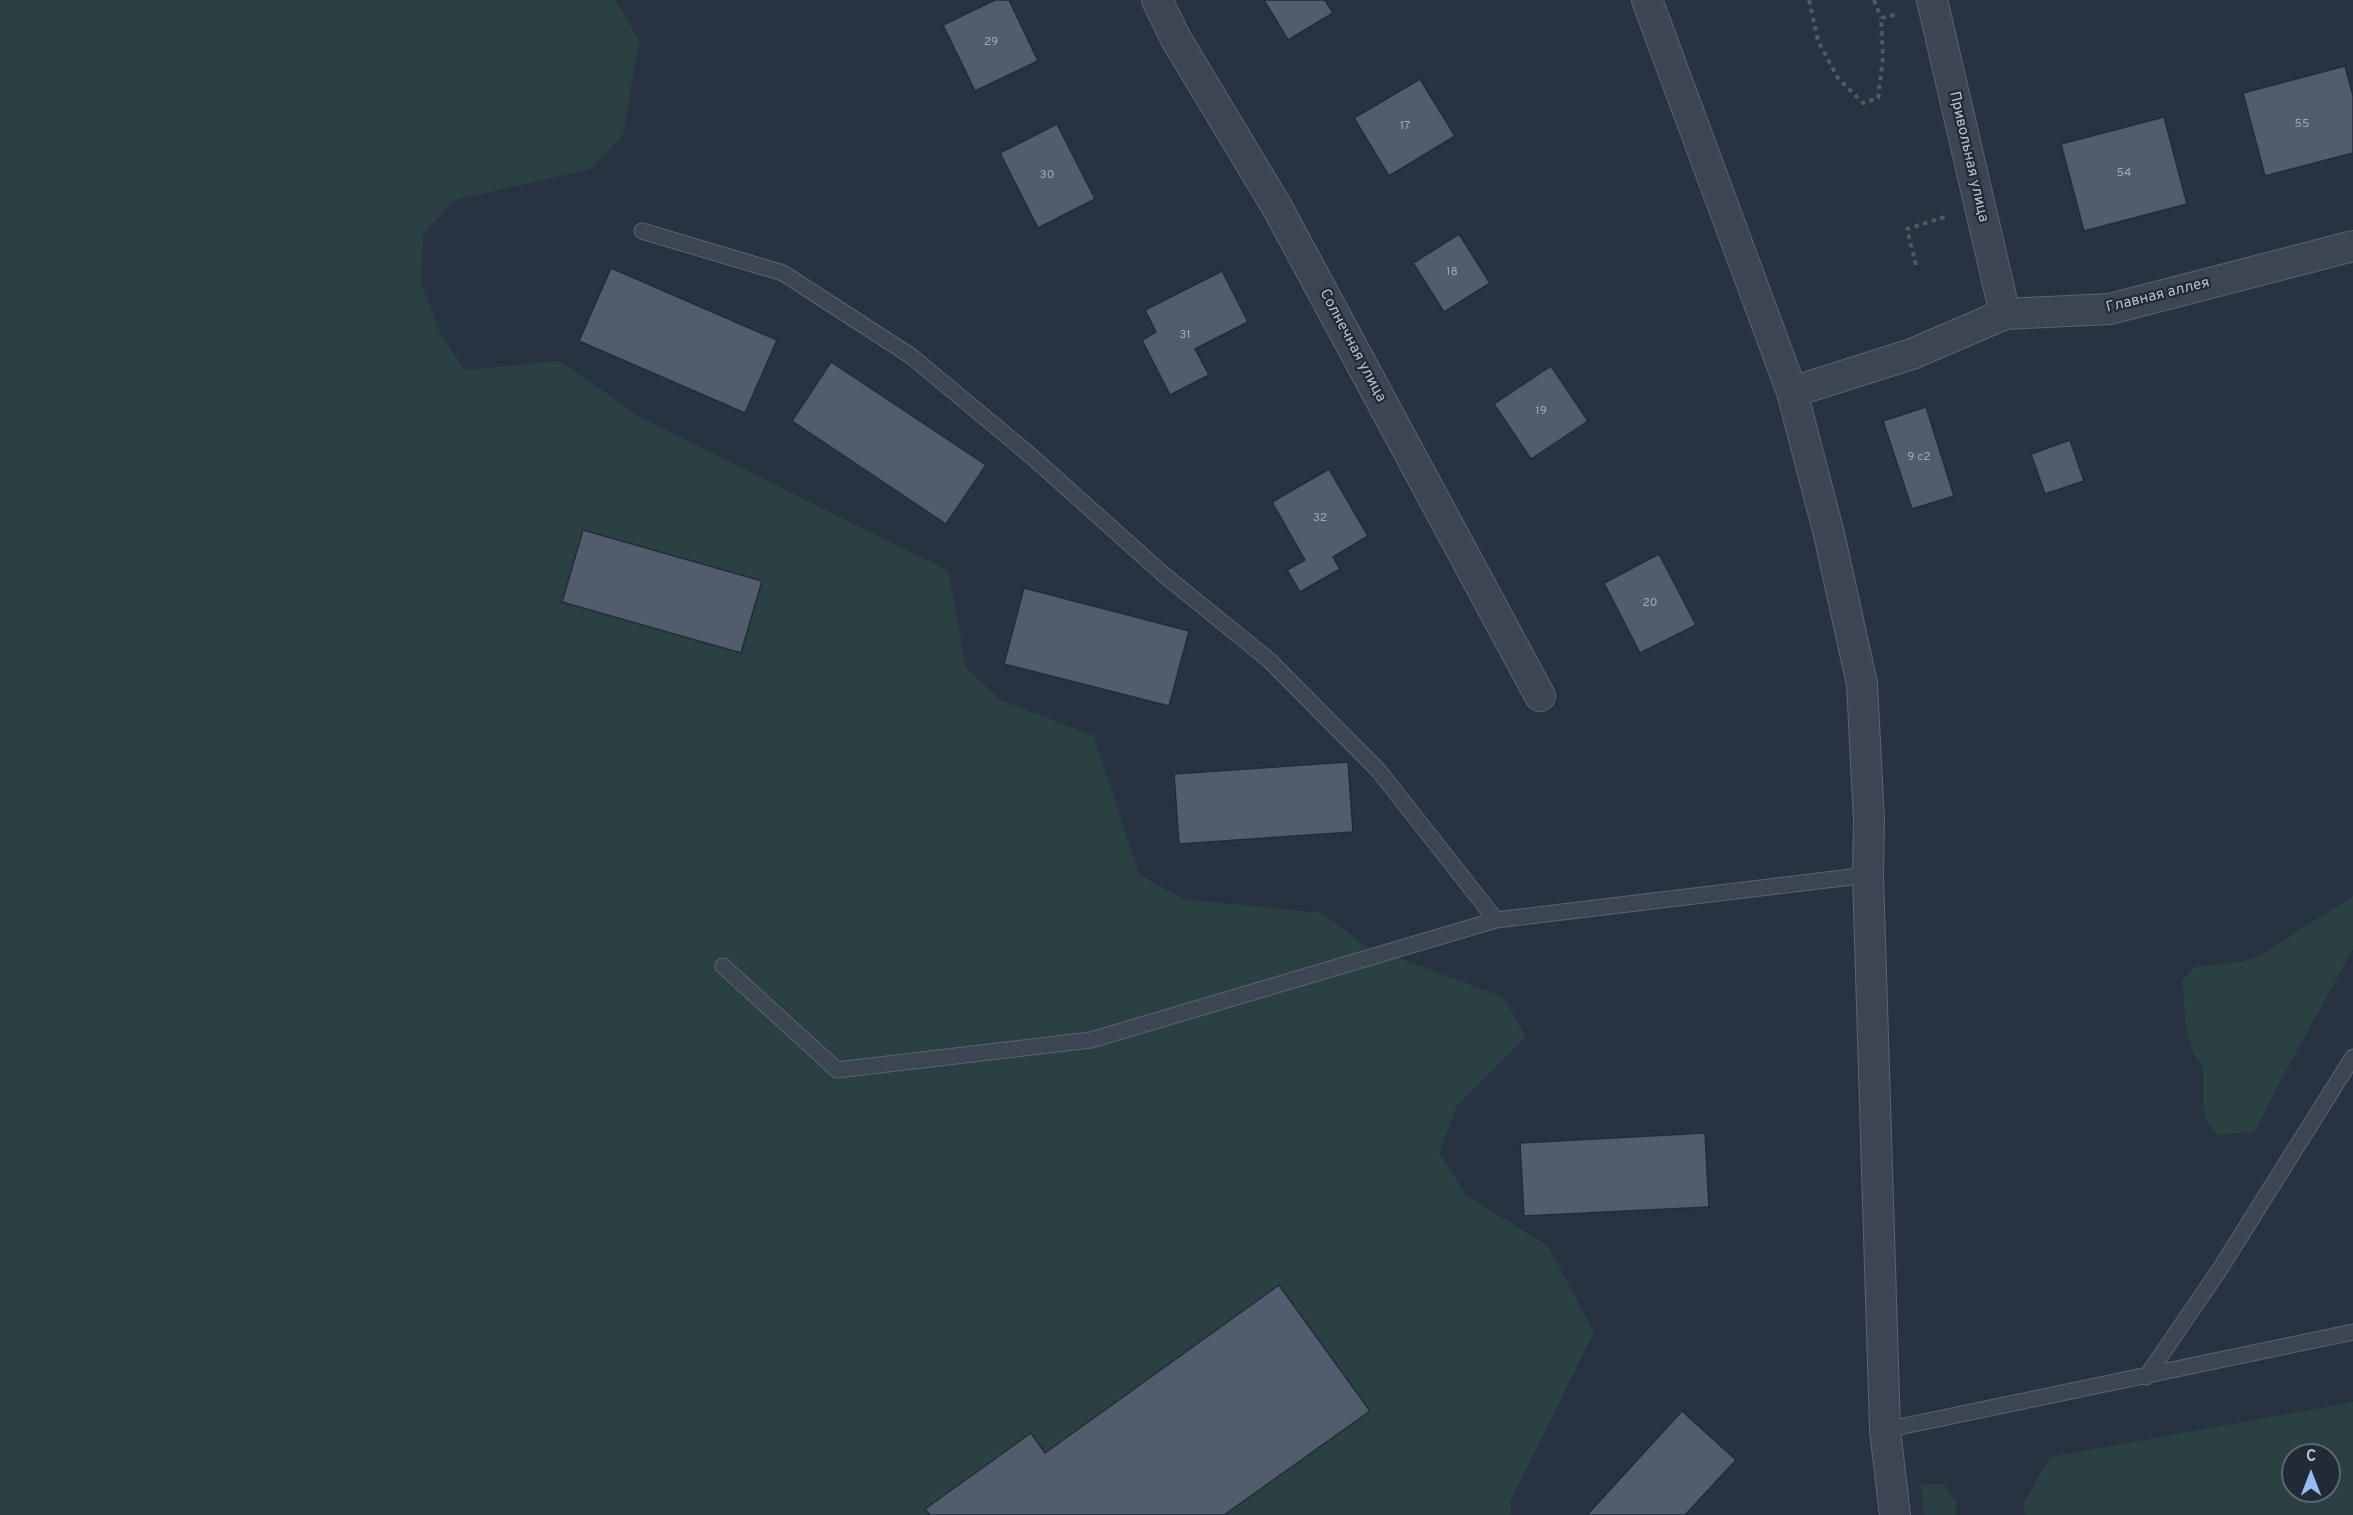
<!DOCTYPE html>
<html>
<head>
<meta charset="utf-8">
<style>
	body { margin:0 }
	#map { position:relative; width:2353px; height:1515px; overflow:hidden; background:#283342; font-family:Overpass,sans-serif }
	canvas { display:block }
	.north { position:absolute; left:2281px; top:1443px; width:60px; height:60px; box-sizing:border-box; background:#212a37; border:2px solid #5e6673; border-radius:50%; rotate:0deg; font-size:16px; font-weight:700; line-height:24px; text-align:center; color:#b9c0cc }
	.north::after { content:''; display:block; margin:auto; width:21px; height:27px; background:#95baf5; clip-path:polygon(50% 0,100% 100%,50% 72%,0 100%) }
</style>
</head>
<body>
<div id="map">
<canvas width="2353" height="1515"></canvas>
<div class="north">С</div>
</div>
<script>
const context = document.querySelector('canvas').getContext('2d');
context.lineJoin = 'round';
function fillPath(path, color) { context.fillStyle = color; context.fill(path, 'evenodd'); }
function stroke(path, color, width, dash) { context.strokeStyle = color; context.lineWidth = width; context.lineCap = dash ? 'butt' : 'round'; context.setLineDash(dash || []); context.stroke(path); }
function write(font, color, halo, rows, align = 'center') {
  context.font = font + ' Overpass,sans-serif'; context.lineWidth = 4.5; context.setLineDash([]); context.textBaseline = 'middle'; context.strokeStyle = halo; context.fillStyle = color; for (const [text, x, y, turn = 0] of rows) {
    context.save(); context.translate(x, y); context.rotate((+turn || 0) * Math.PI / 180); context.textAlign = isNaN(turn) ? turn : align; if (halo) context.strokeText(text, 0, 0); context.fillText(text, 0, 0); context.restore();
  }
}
fillPath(new Path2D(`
	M0 0H615L639 40 623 135 591 169 455 200 423 234 421 282 439 330 464 370 559 361 642 418 948 570 966 667 1000 700 1094 736 1139 874 1182 899 1323 913 1364 945 1503 997 1526 1037 1457 1106 1439 1153 1467 1196 1548 1246 1594 1332 1510 1502 1511 1515H0Z
	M2353 896V949L2276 1089 2255 1132 2218 1135 2206 1121 2203 1104V1067L2193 1053 2187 1035 2182 981 2195 967 2245 961 2261 955Z
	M2353 1402V1515H2025L2024 1502 2050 1457ZM2293 1455H2329V1491H2293Z
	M1921 1484H1943L1956 1502V1515H1924Z`), '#2a4043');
const building = new Path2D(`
	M995 0H1009L1038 61 975 91 943 25Z
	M1264 0H1325L1333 13 1288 40Z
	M2345 66 2353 96V153L2265 176 2243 93Z
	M1420 79 1455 136 1389 176 1354 118Z
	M2164 117 2187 204 2084 231 2061 144Z
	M1057 124 1095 199 1038 228 1000 153Z
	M1459 234 1490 283 1444 312 1413 263Z
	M611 268 777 340 745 413 579 341Z
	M1222 271 1248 322 1195 349 1209 375 1170 395 1142 340 1156 332 1145 310Z
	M831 362 986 465 946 524 792 421Z
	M1551 366 1588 421 1531 459 1494 404Z
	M1926 407 1954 496 1912 509 1883 421Z
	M2070 440 2084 481 2045 494 2031 454Z
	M1329 469 1368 536 1333 557 1340 569 1300 592 1287 570 1305 560 1272 502Z
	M583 530 762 581 741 653 562 602Z
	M1659 554 1696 625 1640 653 1604 583Z
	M1024 588 1189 631 1169 706 1004 664Z
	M1348 762 1353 832 1179 844 1174 774Z
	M1705 1133 1709 1207 1524 1216 1520 1143Z
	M1279 1285 1370 1411 1224 1515H930L925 1509 1031 1433 1045 1453Z
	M1682 1411 1736 1460 1685 1515H1587Z`);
fillPath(building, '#515c6d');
stroke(building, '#232c39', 1.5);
const lane = new Path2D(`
	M642 231 783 273 911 356 1030 455 1163 574 1269 660 1379 771 1496 920
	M723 966 837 1070 1091 1040 1496 920 1868 875
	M2146 1377 2218 1272 2353 1057
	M1885 1430 2353 1332`);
const street = new Path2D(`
	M1157 0 1176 39 1277 207 1540 696
	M1647 0 1792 392 1829 534 1862 684 1869 820 1868 875 1885 1430 1895 1515
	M1932 0 2005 314
	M1792 392 1912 354 2005 314 2110 309 2353 246`);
stroke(lane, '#5a636f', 17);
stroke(street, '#5a636f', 32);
stroke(new Path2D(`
	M1809 0 1818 41 1838 78 1863 103 1878 98 1883 57 1881 18 1899 14
	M1874 0 1881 18
	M1916 265 1907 229 1945 217`), '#485d60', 4, [4.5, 4.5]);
stroke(lane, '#3c4552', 15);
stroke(street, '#3c4552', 30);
write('12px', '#9fa7b4', null, [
	["29",991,43],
	["55",2302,125],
	["17",1405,127],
	["54",2124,174],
	["30",1047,176],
	["18",1452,273],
	["31",1185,336],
	["19",1541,412],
	["9 с2",1919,458],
	["32",1320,519],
	["20",1650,604]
]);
write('15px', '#b9c0cc', '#212a37', [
	["Привольная улица",1968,157,77],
	["Главная аллея",2158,296,-14],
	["Солнечная улица",1352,346,62]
]);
</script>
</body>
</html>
